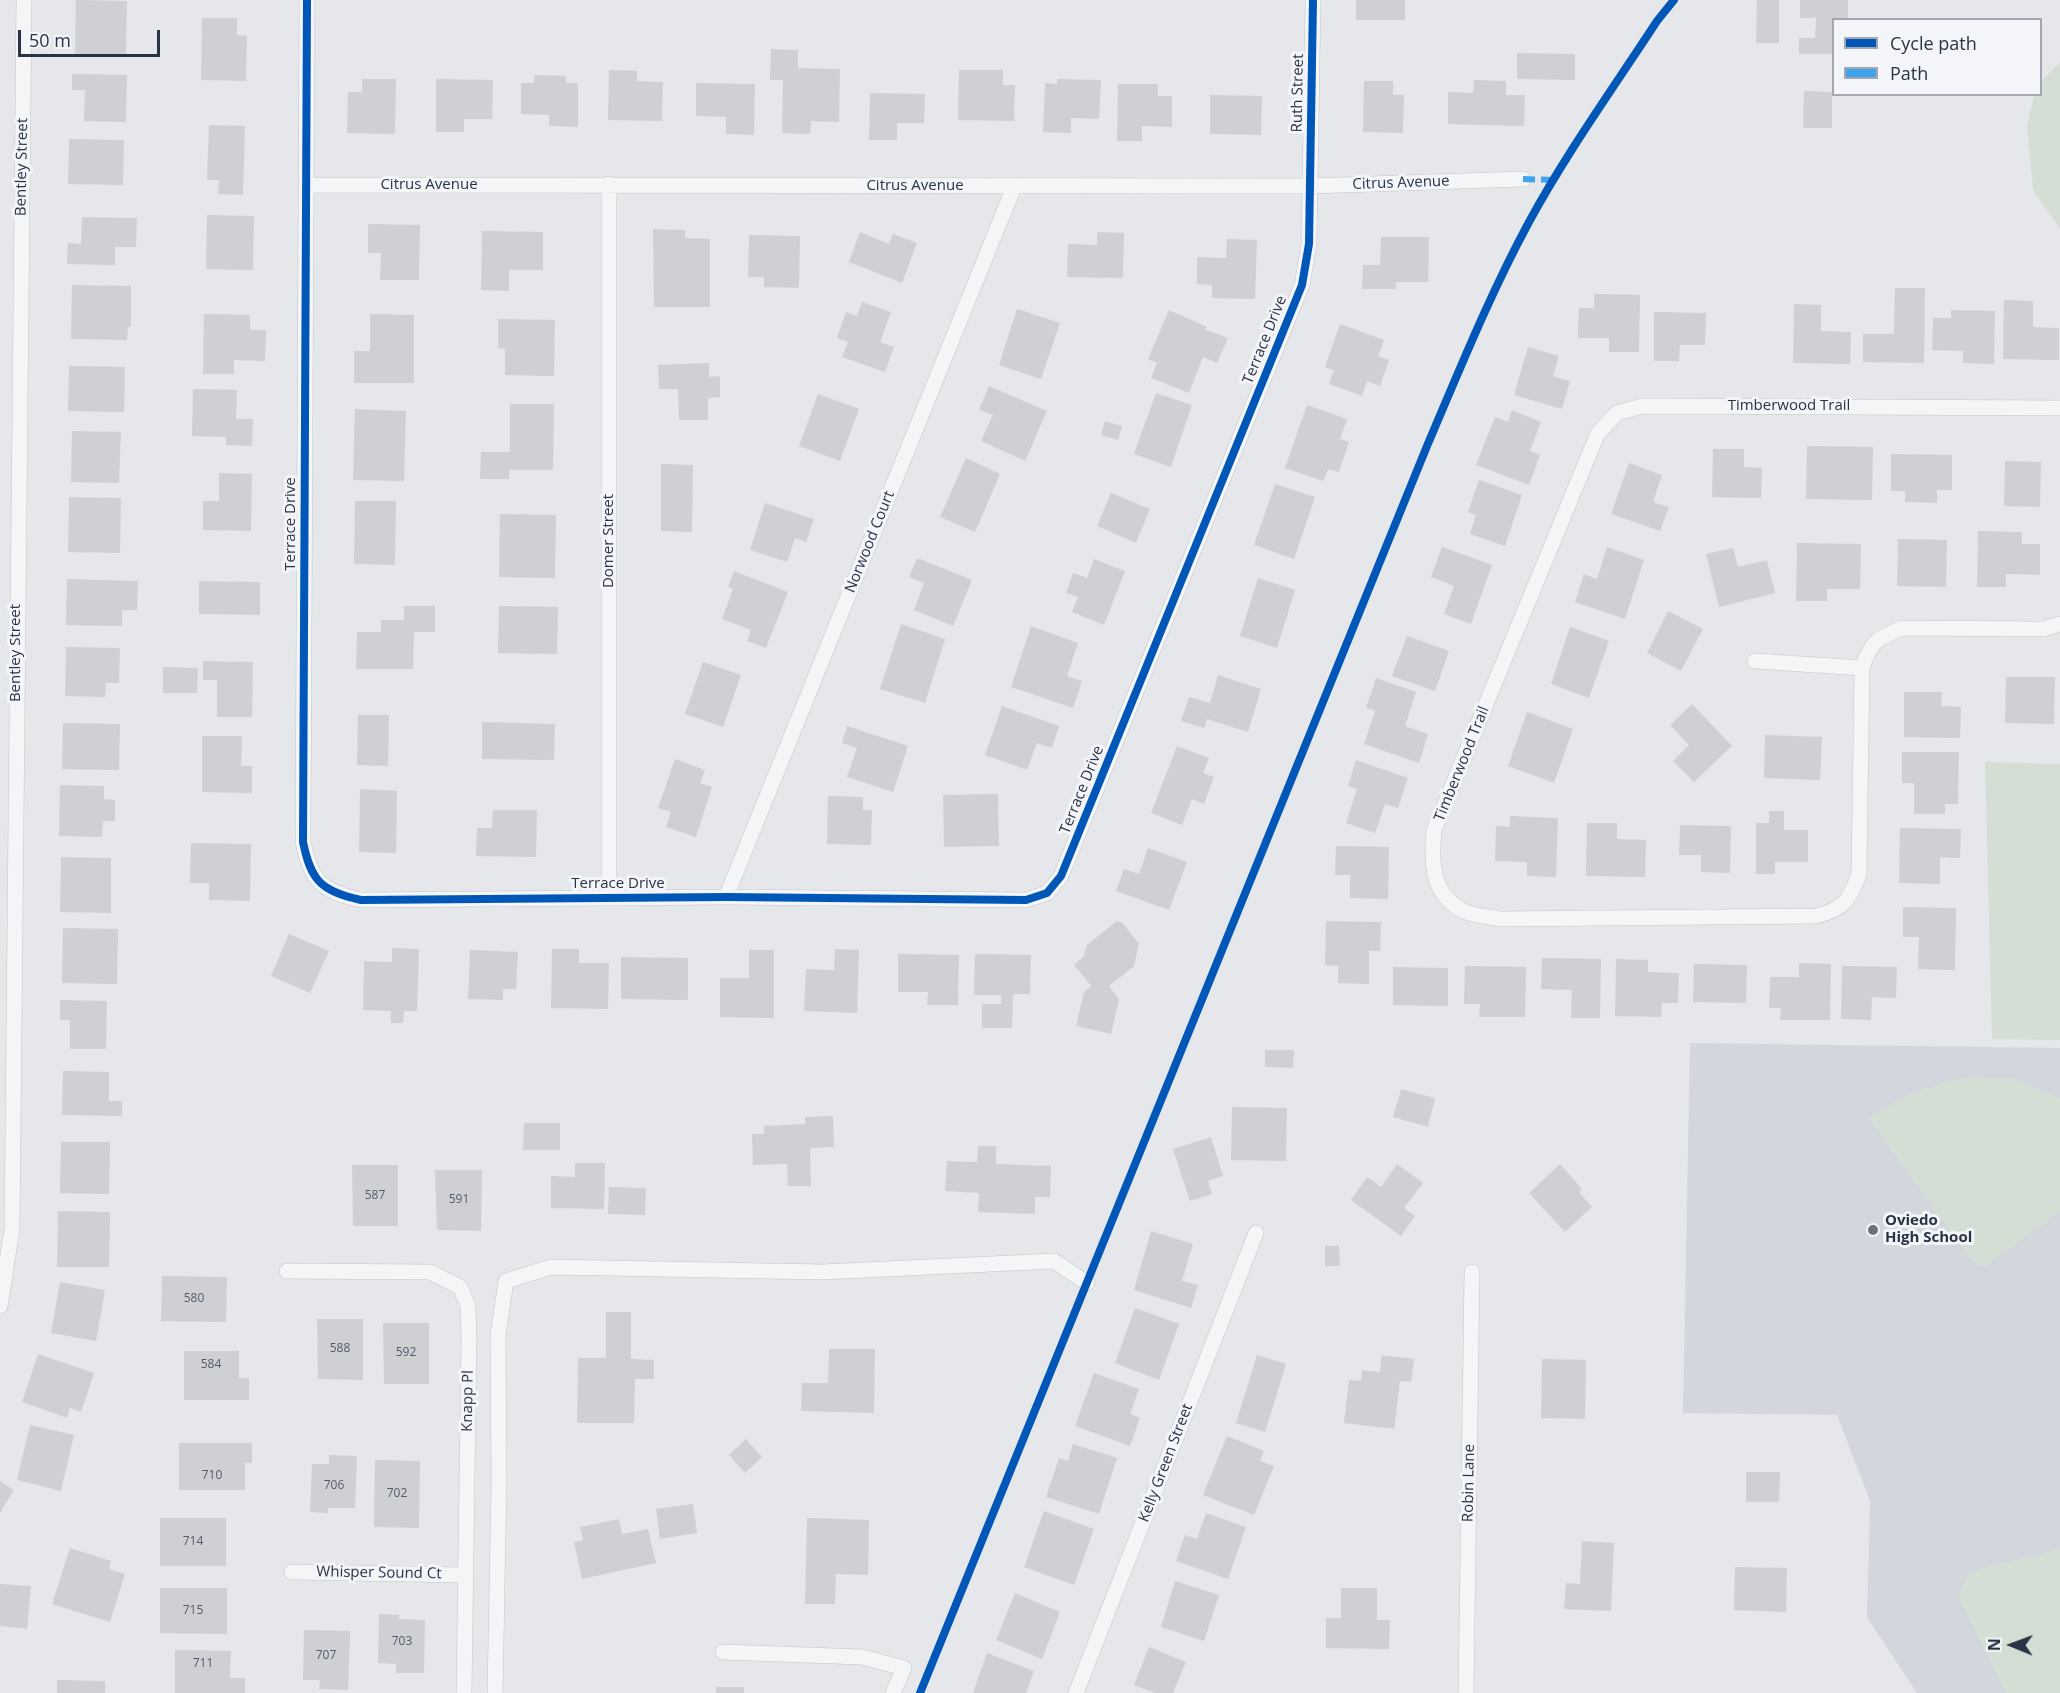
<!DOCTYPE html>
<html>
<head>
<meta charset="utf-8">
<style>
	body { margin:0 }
	#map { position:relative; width:2060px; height:1693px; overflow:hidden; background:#e5e7ea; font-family:"Open Sans",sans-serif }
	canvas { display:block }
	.legend { position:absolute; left:1832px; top:18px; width:210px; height:78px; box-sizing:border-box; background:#f3f5f9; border:2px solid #a2a7b1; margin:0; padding:8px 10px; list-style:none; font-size:18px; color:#293346 }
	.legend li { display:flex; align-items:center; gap:12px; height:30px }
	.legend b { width:30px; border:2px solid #a2a7b1 }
	.north { position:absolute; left:1982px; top:1615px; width:60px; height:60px; -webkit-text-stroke:4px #f3f5f9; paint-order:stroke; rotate:271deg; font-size:16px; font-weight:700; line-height:24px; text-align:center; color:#293346 }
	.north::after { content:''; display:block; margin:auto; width:21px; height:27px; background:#293346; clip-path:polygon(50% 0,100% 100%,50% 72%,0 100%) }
	.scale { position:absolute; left:18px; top:30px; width:142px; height:27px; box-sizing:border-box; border:3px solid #293346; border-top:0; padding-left:8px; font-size:18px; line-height:21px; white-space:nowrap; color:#293346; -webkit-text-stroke:4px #f3f5f9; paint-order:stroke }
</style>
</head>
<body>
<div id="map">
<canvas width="2060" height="1693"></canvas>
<ul class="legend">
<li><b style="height:8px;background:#0057b8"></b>Cycle path</li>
<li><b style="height:8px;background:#3ea3ec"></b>Path</li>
</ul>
<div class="north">N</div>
<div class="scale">50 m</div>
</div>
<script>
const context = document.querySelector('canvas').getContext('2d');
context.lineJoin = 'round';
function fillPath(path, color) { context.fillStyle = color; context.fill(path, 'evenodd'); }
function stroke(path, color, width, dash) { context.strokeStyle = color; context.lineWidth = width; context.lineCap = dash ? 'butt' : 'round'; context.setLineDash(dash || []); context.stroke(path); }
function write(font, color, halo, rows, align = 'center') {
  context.font = font + ' "Open Sans",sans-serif'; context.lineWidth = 6; context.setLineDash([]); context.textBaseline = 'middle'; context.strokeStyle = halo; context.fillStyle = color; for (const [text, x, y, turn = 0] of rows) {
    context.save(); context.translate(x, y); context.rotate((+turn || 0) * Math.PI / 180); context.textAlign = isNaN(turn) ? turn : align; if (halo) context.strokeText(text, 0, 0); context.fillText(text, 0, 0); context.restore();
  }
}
fillPath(new Path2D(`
	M1690 1043 2060 1048V1693H1917L1867 1617 1870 1501 1837 1415 1683 1413Z`), '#d3d6dd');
fillPath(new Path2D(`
	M2060 62V229L2033 190 2027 127 2034 95 2040 94 2041 81Z
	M1985 762 2060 764V1040L1992 1039Z
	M1969 1077 2012 1079 2060 1097V1212L1985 1266 1973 1263 1869 1119C1904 1094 1927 1086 1969 1077Z
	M2060 1549V1693H2006L1958 1596 1969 1572Z`), '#d5ded5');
fillPath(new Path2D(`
	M76 0 127 1 126 56 75 55Z
	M1356 0H1405V20H1356Z
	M1757 0H1779V43H1756Z
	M1800 0H1848V20H1834V54H1799V38H1815L1816 18H1800Z
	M202 18H237V35L247 36 246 81 201 80Z
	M771 49 798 50V68L840 69 839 122 811 121 810 134 782 133 783 80H770Z
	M1517 53 1575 54V80L1517 79Z
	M609 70 637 71V81L663 82 662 121 608 120Z
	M959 70H1003V85H1015L1014 121 958 120Z
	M72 74 127 75 126 122 84 121 85 90H72Z
	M534 75 566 76V83H578V127L549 126V115L521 114V83H534Z
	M362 79H396L395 134 347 133 348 92H362Z
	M436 79 493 80 492 119H464V132H436Z
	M1057 79 1101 80 1099 119 1071 118V133L1043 132 1045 83 1057 84Z
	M1474 80 1506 81V95H1525L1524 126 1448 124V92L1473 93Z
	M1364 81H1393V95H1404L1403 133 1363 132Z
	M696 83 755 84 754 135 726 134V117L696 116Z
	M1118 84H1158V96H1172V127L1142 126V141H1117Z
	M1804 91 1832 92V128H1803Z
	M870 93 925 94 924 123H897V140H869Z
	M1210 95 1262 96 1261 135 1210 134Z
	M209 125 245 126 243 195 218 194 219 180H207Z
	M69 139 124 140 123 185 68 184Z
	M207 215 254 216 253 270 206 269Z
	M82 217 137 218 136 247H115V265L67 264 68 243 81 244Z
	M368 224 420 225 419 280H380L381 253H368Z
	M653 229 685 230V238L710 239V307H654Z
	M482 231 543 232V270H509V291L481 290Z
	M860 232 889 244 893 234 917 243 902 283 849 262Z
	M1097 232 1124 233 1123 278 1067 277 1068 244 1097 245Z
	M749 235 800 236 799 288 764 287V277H748Z
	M1381 237H1429L1428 282H1396V289H1362L1363 265H1380Z
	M1227 239 1257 240 1255 299 1212 298V285L1197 284V257L1226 258Z
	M72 285 131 286V327H128L127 340 71 339Z
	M1895 288H1925L1924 363 1863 362V334H1894Z
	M1594 294 1640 295 1639 352H1609V338H1578L1579 308H1594Z
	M2004 300 2033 301V327L2059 328V360L2003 359Z
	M862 302 891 312 880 342 894 347 885 372 842 357 848 342 837 338 846 312 857 316Z
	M1794 304 1821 305V331L1851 332 1850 364 1793 363Z
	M1017 309 1060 323 1041 379 999 365Z
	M1169 310 1207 327 1204 329 1228 338 1217 363 1203 357 1189 393 1151 378 1157 363 1148 359Z
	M1951 310 1995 311 1994 364 1963 363V351L1932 350 1933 318H1951Z
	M1654 312 1706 313 1705 345H1680L1679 361H1654Z
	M204 314 250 315V330H266L265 361 234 360V374H203Z
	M370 314 414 315V383H354V351H370Z
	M498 319 555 320 554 376 505 375V349L498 348Z
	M1340 324 1384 340 1378 356 1389 360 1380 386 1367 381 1362 396 1329 384 1334 370 1325 367Z
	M1528 347 1559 356 1553 376 1570 381 1562 409 1514 395Z
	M709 363V377L720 376V397L708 398V420H679L678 389H659L658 365Z
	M69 366 125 367 124 412 68 411Z
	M989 386 1047 411 1025 461 981 441 993 415 979 410Z
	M193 389 237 390 236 419H253L252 446 226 445V437L192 436Z
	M1156 393 1192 405 1171 467 1134 454Z
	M818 394 859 409 840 461 799 446Z
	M510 404H554L553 470H509V479H480L481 452H510Z
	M1307 405 1347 419 1340 439 1349 442 1339 472 1328 469 1323 481 1285 468Z
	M355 409 406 411 404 481 353 480Z
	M1512 410 1541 422 1530 451 1540 455 1529 485 1476 465 1495 417 1508 422Z
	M1105 421 1122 426 1118 440 1101 435Z
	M72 431 121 432 119 483 71 482Z
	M1807 446 1873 447 1872 500 1806 499Z
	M1713 449H1744V467L1762 468 1761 498 1712 497Z
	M1891 454 1952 455V490H1937V503L1905 502V491H1891Z
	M966 458 1000 474 975 532 940 517Z
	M2005 461 2041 462 2040 507 2004 506Z
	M1629 463 1662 475 1653 502 1669 507 1660 531 1611 514Z
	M661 464 693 465 692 532 661 531Z
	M219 473 252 474 251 531 203 530V501H219Z
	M1479 480 1522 495 1505 546 1470 534 1476 515 1468 512Z
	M1275 484 1315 497 1294 559 1254 545Z
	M1111 493 1150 509 1136 543 1097 526Z
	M69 497 121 498 120 553 68 552Z
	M355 501H396L395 565 354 564Z
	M765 503 814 519 806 542 795 538 787 562 750 550Z
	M500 514 556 515 555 578 499 577Z
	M1978 531 2022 532V544H2040V575L2006 574V587H1977Z
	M1898 539 1947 540 1946 587 1897 586Z
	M1797 543 1861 544 1860 589H1827V601H1796Z
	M1442 547 1492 565 1471 624 1444 614 1454 586 1431 577Z
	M1607 547 1644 560 1625 619 1575 602 1584 574 1597 579Z
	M1733 548 1738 567 1767 560 1775 593 1719 607 1706 554Z
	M917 558 972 580 953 626 914 610 924 583 909 577Z
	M1094 559 1125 571 1104 625 1072 612 1078 597 1066 593 1073 573 1087 578Z
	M734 571 788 592 766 648 747 641 751 630 722 619 733 589 728 587Z
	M1258 578 1295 590 1277 648 1240 636Z
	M67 579 138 581 137 610H122V626L66 625Z
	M199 581 260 582V615L199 614Z
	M404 606H435V632H414L413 669H356L357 632H381V620H404Z
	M499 606 558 607 557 654 498 653Z
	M1668 611 1703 629 1681 671 1647 653Z
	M901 624 945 639 925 703 880 689Z
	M1031 626 1078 643 1067 676 1082 681 1073 708 1011 687Z
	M1570 627 1609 641 1589 698 1551 684Z
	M1407 636 1449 651 1435 691 1392 676Z
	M66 647 120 648 119 683H106L105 697 65 696Z
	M203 661 253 662 252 717H217V680H203Z
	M703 662 741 675 723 727 685 714Z
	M163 667 198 668 197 693H163Z
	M1218 675 1261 689 1248 732 1207 719 1204 728 1181 721 1189 697 1210 703Z
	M2006 677H2055L2054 724 2005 723Z
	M1376 678 1416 692 1405 726 1428 734 1419 763 1364 744 1375 711 1366 708Z
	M1904 692H1942L1941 706 1961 707 1960 738 1904 737Z
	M1692 704 1732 746 1694 782 1673 761 1689 745 1670 725Z
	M1002 706 1059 726 1052 748 1037 743 1027 770 985 755Z
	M1527 712 1573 729 1554 783 1508 766Z
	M358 715H389L388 766 357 765Z
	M482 722 555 724 554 760 482 759Z
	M63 723 120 724 119 770 62 769Z
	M847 726 908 746 893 792 847 777 857 748 842 743Z
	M1765 735 1822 737 1820 780 1764 778Z
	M202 736H242L241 766H252V793L202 792Z
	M1177 746 1209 758 1203 773 1214 777 1204 804 1192 799 1182 825 1151 813Z
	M1902 752H1959L1958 804H1945V814H1914V783H1902Z
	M675 759 705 770 700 783 712 787 696 837 666 827 671 812 658 808Z
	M1356 760 1408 778 1398 808 1385 804 1375 833 1346 823 1357 789 1348 786Z
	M60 785 104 786V799L115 800V821H103L102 837 59 836Z
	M360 789 397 791 396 853 359 852Z
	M998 794 999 846 944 847 943 795Z
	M828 796 863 797V810H872L871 845 827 844Z
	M493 810H537L536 857 476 856 477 828H492Z
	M1769 811H1784V830H1808V862H1775V874H1756V823H1769Z
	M1510 816 1558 818 1556 877 1527 876V862L1495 861 1496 826 1510 827Z
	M1587 823H1617V839L1646 840 1645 877 1586 876Z
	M1680 825 1731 826 1730 873 1701 872V855H1679Z
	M1900 828 1961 829 1960 858 1940 857V884L1899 883Z
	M191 843 251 844 250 901 209 900V883H190Z
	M1336 846 1389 847 1388 899 1350 898V875H1335Z
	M1148 848 1187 862 1169 910 1116 891 1124 869 1139 874Z
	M61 857 111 858V913L60 912Z
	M1903 907 1956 908 1955 970 1918 969 1919 937H1903Z
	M1117 921 1123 923 1139 944 1134 966 1109 986 1119 999 1111 1034 1076 1026 1084 992 1091 986 1074 965 1084 956 1087 945Z
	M1326 921 1381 922 1380 951H1369V984L1338 983V966L1325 965Z
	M63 928 118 929 117 984 62 983Z
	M289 934 329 951 310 993 271 976Z
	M392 948 419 949 417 1011H404L403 1023H391V1011L363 1010 364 961 392 962Z
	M552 949H579V963H609L608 1009 551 1008Z
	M835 949 859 950 857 1013 804 1011 806 969 834 970Z
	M470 950 518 952 516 989H503V1000L468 999Z
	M749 950H774V1018L720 1017V978H749Z
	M898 954 959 955 958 1005H927L928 992H898Z
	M975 954 1031 955 1030 994H1013L1012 1028H982V1004H1001V995H974Z
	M621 957 688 958V1000L621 999Z
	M1542 958 1601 959 1600 1018H1571L1572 990 1541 989Z
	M1616 959 1648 960V972L1679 973 1678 1003H1662L1661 1017 1615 1016Z
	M1799 963 1831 964 1830 1020H1780L1781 1008H1769L1770 977H1799Z
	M1694 964 1747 965 1746 1003 1693 1002Z
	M1465 966 1526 967 1525 1017H1479L1480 1004H1464Z
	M1842 966 1897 967 1896 998 1872 997 1871 1020 1841 1019Z
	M1393 967 1448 968V1006L1393 1005Z
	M60 1000 107 1001 106 1049H70V1020H60Z
	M1265 1050H1294L1293 1068 1265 1067Z
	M63 1071 109 1072V1101H122V1116L62 1115Z
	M1401 1089 1435 1098 1428 1127 1393 1117Z
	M1232 1107 1287 1108 1286 1161 1231 1160Z
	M833 1116 834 1147 810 1148 811 1186H788L787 1164 753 1165 752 1134H764V1126L805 1124V1117Z
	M524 1123H560V1150H523Z
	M1211 1137 1223 1176 1208 1181 1212 1194 1190 1201 1173 1149Z
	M61 1142H110L109 1194 60 1193Z
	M978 1146H996V1164L1051 1166 1050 1197H1035V1214L978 1212 979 1193 945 1191 947 1161 977 1162Z
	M575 1163H605L604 1209 551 1208V1176L575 1177Z
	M1397 1164 1423 1183 1404 1208 1415 1216 1401 1236 1351 1200 1367 1177 1381 1187Z
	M1560 1164 1582 1189 1579 1192 1592 1207 1565 1232 1529 1193Z
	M352 1165H398V1226H353Z
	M435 1170H482L481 1231 437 1230Z
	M609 1187 646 1188 645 1215 608 1214Z
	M58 1211 110 1212 109 1267H57Z
	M1151 1231 1193 1244 1182 1281 1198 1285 1191 1308 1134 1290Z
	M1325 1246H1339L1340 1266H1325Z
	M162 1276 227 1277 226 1322 161 1321Z
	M60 1282 105 1290 96 1341 51 1333Z
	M1135 1308 1179 1324 1159 1380 1115 1363Z
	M606 1312H631V1359L654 1360V1379H635L634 1423H577L578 1358H606Z
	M317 1319H363V1380L318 1379Z
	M383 1323H429V1384H384Z
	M829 1349H875L874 1413 801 1411 802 1383H828Z
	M184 1351H239V1378H249V1400H184Z
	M38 1354 94 1373 81 1412 70 1408 67 1418 22 1402Z
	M1257 1355 1286 1364 1265 1432 1236 1423Z
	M1382 1355 1414 1359 1411 1382 1400 1381 1394 1429 1344 1423 1349 1380 1361 1381 1362 1370 1380 1372Z
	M1542 1359 1586 1360 1585 1419 1541 1418Z
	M1094 1373 1139 1389 1130 1414 1140 1418 1130 1446 1075 1426Z
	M30 1425 74 1435 61 1491 17 1480Z
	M1227 1436 1264 1451 1260 1461 1274 1466 1254 1515 1203 1495Z
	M746 1439 762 1457 745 1473 729 1455Z
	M179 1443H252V1463H245V1490H179Z
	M1073 1444 1117 1458 1099 1514 1046 1497 1059 1458 1068 1461Z
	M329 1455 357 1456 355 1508H328V1513L310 1512 312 1464H329Z
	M375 1460 420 1461 419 1528 374 1527Z
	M1746 1472H1780L1779 1502H1746Z
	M0 1481 14 1490 0 1513Z
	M693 1504 697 1533 660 1539 656 1509Z
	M1044 1511 1094 1529 1074 1585 1024 1567Z
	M1206 1513 1246 1527 1228 1579 1176 1561 1185 1535 1197 1539Z
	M160 1518H226V1566H160Z
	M807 1518 869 1520 868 1575 836 1574 835 1604H805Z
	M619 1519 622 1534 648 1529 656 1563 582 1579 574 1542 583 1540 580 1527Z
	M1582 1541 1614 1543 1611 1611 1564 1609 1566 1583 1580 1584Z
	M70 1548 111 1561 109 1569 125 1574 110 1622 52 1604Z
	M1735 1567 1787 1568 1786 1612 1734 1610Z
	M1175 1581 1219 1595 1204 1641 1161 1627Z
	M0 1584 31 1586 27 1629 0 1626Z
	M160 1588H227V1634L160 1633Z
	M1341 1588H1377V1620H1390L1389 1649 1326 1648V1618H1341Z
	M1015 1593 1060 1612 1042 1659 996 1640Z
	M379 1614 399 1615V1619L425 1620 424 1673H396V1664L378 1663Z
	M304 1630 350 1631 348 1690 319 1689 320 1680H303Z
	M1149 1647 1186 1662 1173 1693H1155L1134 1685Z
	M175 1650 231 1651 230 1678H245V1693H175Z
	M987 1653 1034 1671 1026 1693H973Z
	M57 1680 105 1681V1693H57Z
	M716 1687H744V1693H716Z`), '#ced0d4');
const street = new Path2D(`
	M307 0 303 842C311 881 321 891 361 900L726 897 1026 900 1047 893 1061 876 1302 285 1309 244 1313 0
	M609 184V898
	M306 185 1310 186 1523 179
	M2060 408 1642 406 1617 413 1598 433 1434 830C1431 863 1431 896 1466 912 1475 916 1489 916 1499 919L1816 916C1844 909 1850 900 1859 874L1862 668C1871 642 1876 639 1902 628L2044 629 2060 624
	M1755 661 1862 668
	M726 897 1014 187
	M287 1271 430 1272 460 1287 468 1306 469 1336 464 1693
	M0 1306 12 1229 24 0
	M292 1572 466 1575
	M723 1652 862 1657 904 1668 893 1693
	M495 1693 499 1484 498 1335 506 1281 551 1267 823 1272 1054 1261 1087 1283
	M1076 1693 1256 1233
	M1466 1693 1472 1272`);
stroke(street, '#c3c5c8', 16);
stroke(street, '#f4f5f7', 15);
stroke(new Path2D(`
	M1523 179 1554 180`), '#3ea3ec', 6, [12, 6]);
stroke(new Path2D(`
	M307 0 303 842C311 881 321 891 361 900L726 897 1026 900 1047 893 1061 876 1302 285 1309 244 1313 0
	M920 1693 1427 446C1459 371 1490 294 1529 222 1567 152 1614 87 1657 21L1674 0`), '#0057b8', 8);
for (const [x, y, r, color] of [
	[1873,1230,6,"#6b727f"]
]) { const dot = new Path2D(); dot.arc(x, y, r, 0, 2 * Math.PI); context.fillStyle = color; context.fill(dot); stroke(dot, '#f3f5f9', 2); }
write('12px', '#535b6a', null, [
	["587",375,1196],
	["591",459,1200],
	["580",194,1299],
	["588",340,1349],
	["592",406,1353],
	["584",211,1365],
	["710",212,1476],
	["706",334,1486],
	["702",397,1494],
	["714",193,1542],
	["715",193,1611],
	["703",402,1642],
	["707",326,1656],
	["711",203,1664]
]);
write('15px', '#293346', '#f3f5f9', [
	["Ruth Street",1298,93,-89],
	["Bentley Street",22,167,-89],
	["Citrus Avenue",1401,183,-2],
	["Citrus Avenue",429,185],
	["Citrus Avenue",915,186],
	["Terrace Drive",1265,340,-68],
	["Timberwood Trail",1789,406],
	["Terrace Drive",291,524,-90],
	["Domer Street",609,541,-90],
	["Norwood Court",870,542,-68],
	["Bentley Street",16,653,-90],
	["Timberwood Trail",1462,764,-68],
	["Terrace Drive",1082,790,-68],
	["Terrace Drive",618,884],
	["Knapp Pl",468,1401,-89],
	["Kelly Green Street",1166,1463,-69],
	["Robin Lane",1469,1483,-89],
	["Whisper Sound Ct",379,1573,1]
]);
write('bold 15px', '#293346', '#f3f5f9', [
	["Oviedo",1885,1221],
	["High School",1885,1238]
], 'left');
</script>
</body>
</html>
